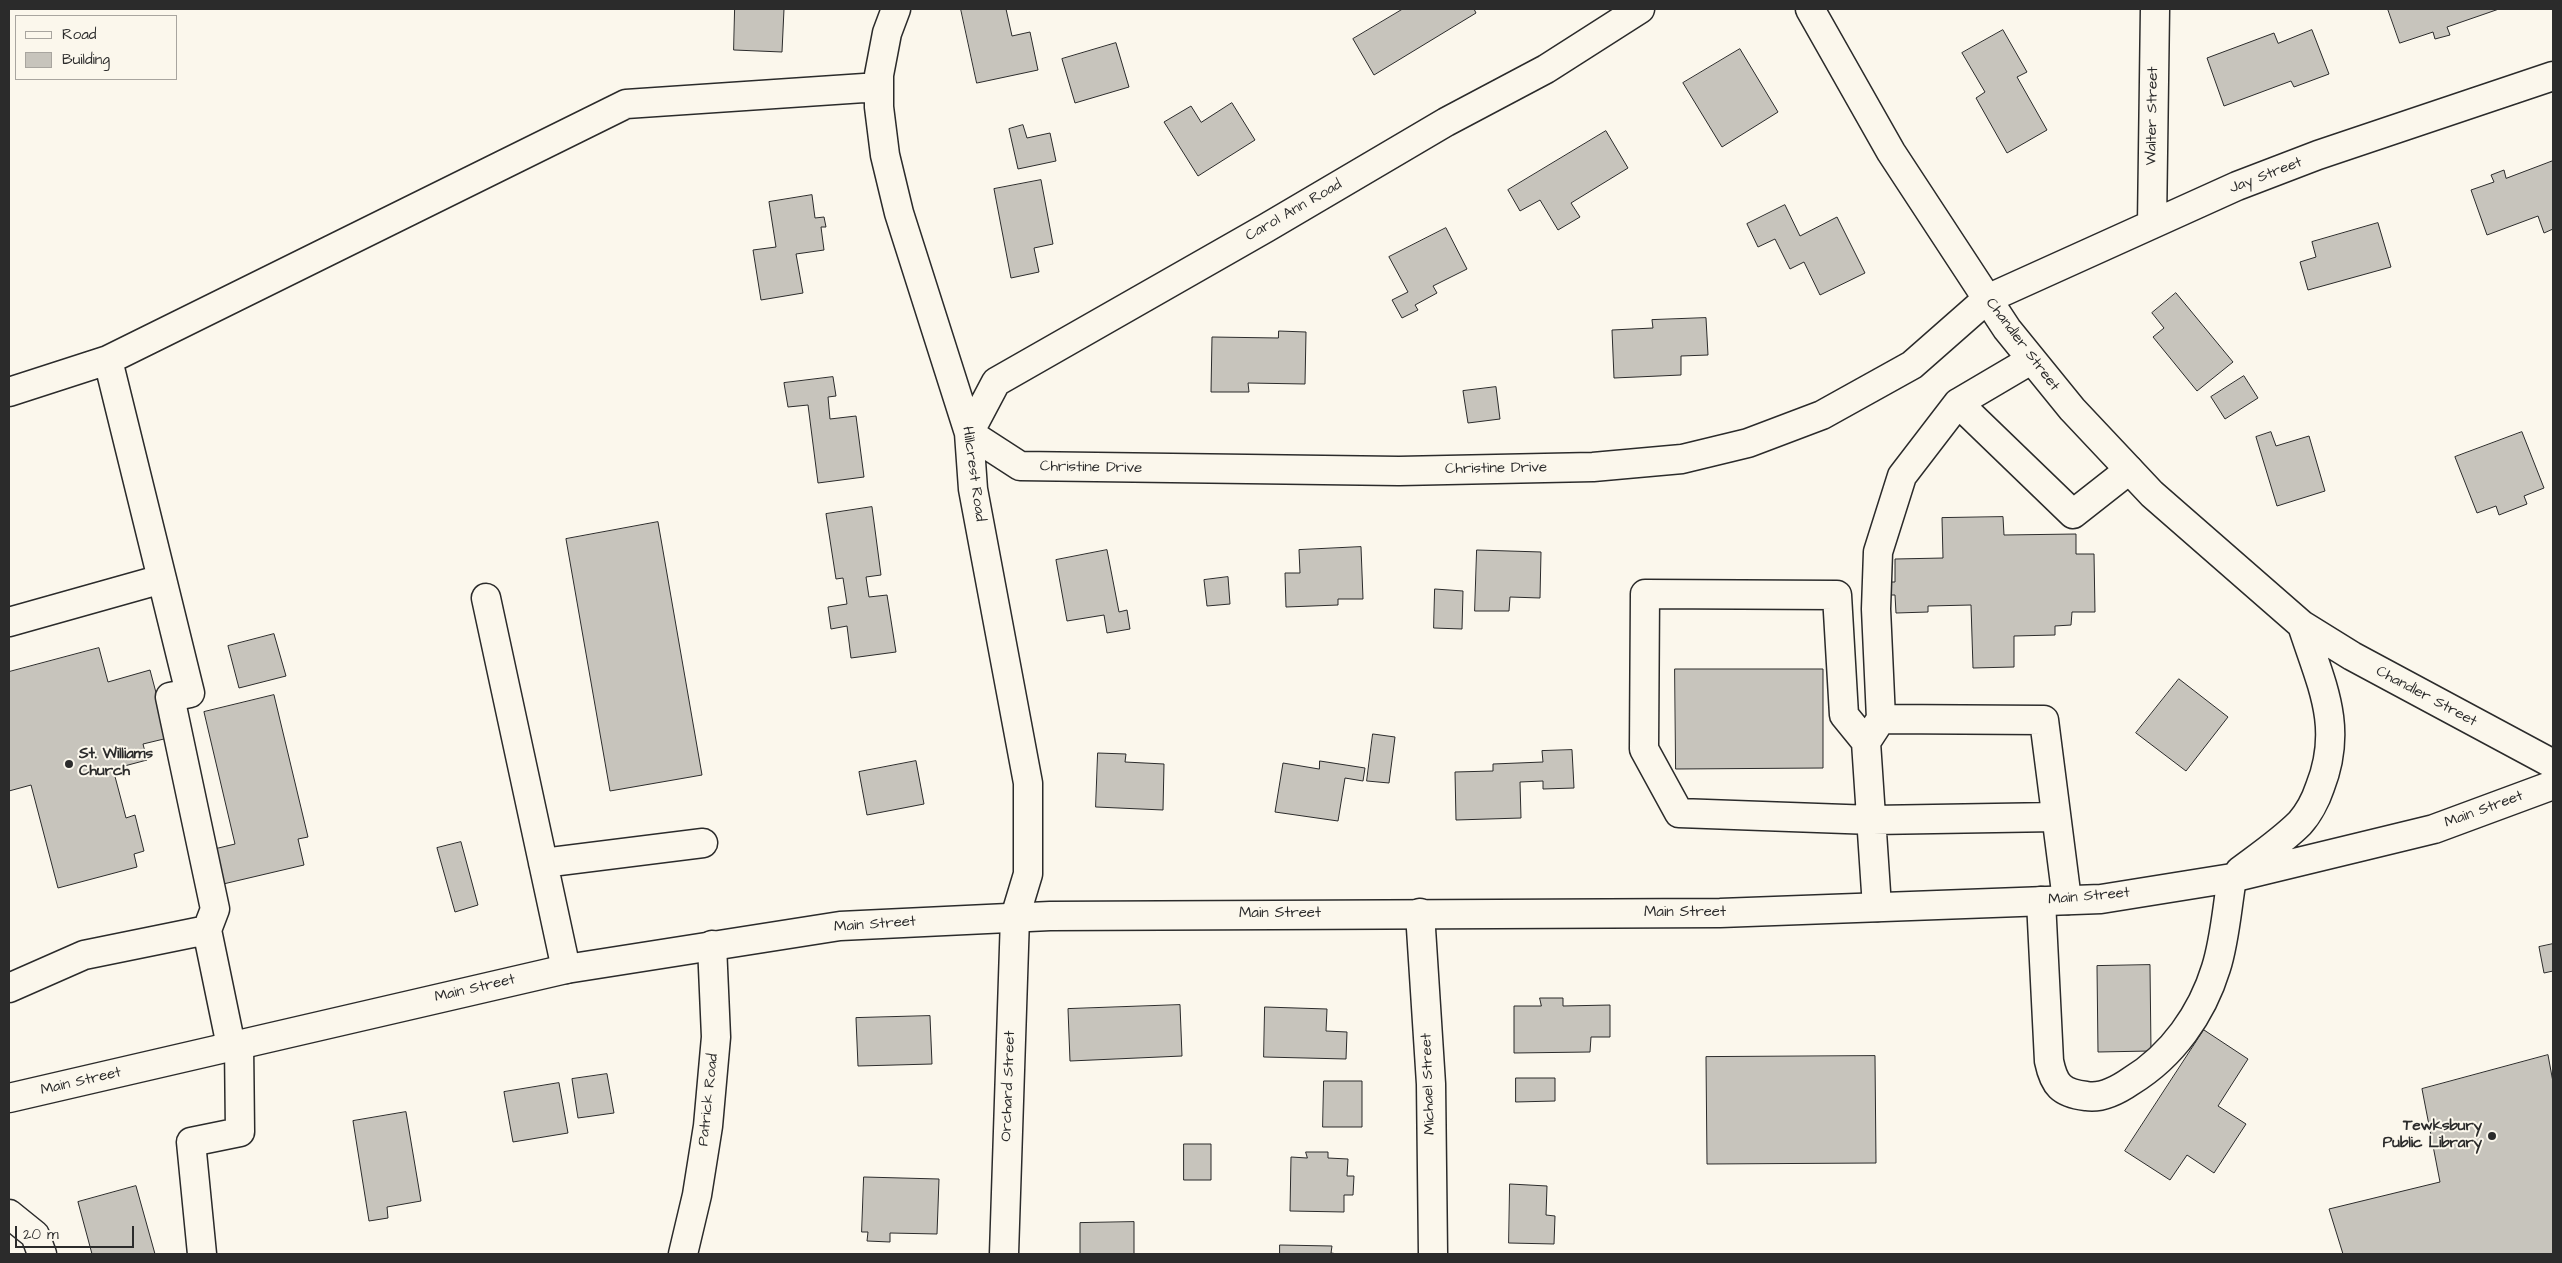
<!DOCTYPE html>
<html>
<head>
<meta charset="utf-8">
<style>
	body { margin:0 }
	#map { position:relative; width:2562px; height:1263px; overflow:hidden; background:#fbf7ec; font-family:"Architects Daughter",sans-serif }
	canvas { display:block }
	.frame { position:absolute; inset:0; border:10px solid #2b2b2b; pointer-events:none }
	.legend { position:absolute; left:15px; top:15px; width:162px; height:65px; box-sizing:border-box; background:#fbf7ec; border:1px solid #a8a59f; margin:0; padding:6px 9px; list-style:none; font-size:15px; color:#2b2b2b }
	.legend li { display:flex; align-items:center; gap:10px; height:25px }
	.legend b { width:25px; border:1px solid #a8a59f }
	.scale { position:absolute; left:15px; top:1226px; width:119px; height:22px; box-sizing:border-box; border:2px solid #2b2b2b; border-top:0; padding-left:6px; font-size:15px; line-height:18px; white-space:nowrap; color:#2b2b2b; -webkit-text-stroke:4px #fbf7ec; paint-order:stroke }
</style>
</head>
<body>
<div id="map">
<canvas width="2562" height="1263"></canvas>
<div class="frame"></div>
<ul class="legend">
<li><b style="height:6px;background:#fbf7ec"></b>Road</li>
<li><b style="height:14px;background:#c7c4bc"></b>Building</li>
</ul>
<div class="scale">20 m</div>
</div>
<script>
const context = document.querySelector('canvas').getContext('2d');
context.lineJoin = 'round';
function fillPath(path, color) { context.fillStyle = color; context.fill(path, 'evenodd'); }
function stroke(path, color, width, dash) { context.strokeStyle = color; context.lineWidth = width; context.lineCap = dash ? 'butt' : 'round'; context.setLineDash(dash || []); context.stroke(path); }
function write(font, color, halo, rows, align = 'center') {
  context.font = font + ' "Architects Daughter",sans-serif'; context.lineWidth = 4; context.setLineDash([]); context.textBaseline = 'middle'; context.strokeStyle = halo; context.fillStyle = color; for (const [text, x, y, turn = 0] of rows) {
    context.save(); context.translate(x, y); context.rotate((+turn || 0) * Math.PI / 180); context.textAlign = isNaN(turn) ? turn : align; if (halo) context.strokeText(text, 0, 0); context.fillText(text, 0, 0); context.restore();
  }
}
const building = new Path2D(`
	M735 9H784L782 52 734 50Z
	M961 9H1006L1012 36 1030 32 1038 70 977 83Z
	M1403 9H1474L1476 13 1374 75 1353 39Z
	M2388 9H2499L2447 27 2450 35 2435 39 2433 32 2400 43Z
	M2003 30 2027 72 2017 77 2047 130 2007 153 1976 98 1985 92 1962 53Z
	M2312 30 2329 74 2294 87 2291 81 2224 106 2207 58 2274 33 2278 43Z
	M1116 43 1129 87 1075 103 1062 59Z
	M1740 49 1778 112 1722 147 1683 83Z
	M1232 103 1255 140 1198 176 1164 122 1191 106 1201 122Z
	M1023 125 1027 138 1050 133 1056 161 1018 169 1009 129Z
	M1606 131 1628 168 1571 203 1580 217 1558 230 1540 200 1520 211 1508 190Z
	M2553 161V229L2544 233 2538 216 2487 235 2471 190 2494 182 2491 175 2504 170 2506 178Z
	M1041 180 1053 244 1034 248 1039 272 1011 278 994 189Z
	M812 195 815 218 824 217 826 227H821L824 250 796 254 803 293 761 300 753 250 776 247 769 202Z
	M1785 205 1800 236 1837 217 1865 273 1820 295 1804 262 1790 269 1775 239 1758 247 1747 224Z
	M2378 223 2391 267 2308 290 2300 262 2316 257 2312 242Z
	M1446 228 1467 269 1433 286 1437 293 1415 305 1418 310 1402 318 1392 300 1408 292 1389 257Z
	M2176 293 2233 362 2197 391 2153 337 2164 328 2152 313Z
	M1706 318 1708 355 1681 356V375L1614 378 1612 330 1653 328 1652 320Z
	M1279 331 1306 332 1305 384 1248 383 1249 392H1211L1212 337 1278 338Z
	M2244 376 2258 398 2225 419 2211 397Z
	M833 377 836 396 828 397 830 419 856 416 864 477 818 483 808 405 788 407 784 383Z
	M1496 387 1500 419 1468 423 1463 391Z
	M2271 432 2276 446 2309 436 2325 491 2277 506 2256 437Z
	M2522 432 2544 488 2524 496 2527 504 2499 515 2496 506 2477 513 2455 457Z
	M872 507 881 575 866 577 869 597 887 595 896 652 851 658 847 626 831 629 828 607 847 604 843 578 836 579 826 514Z
	M2003 517 2004 535 2076 534V554H2094L2095 612H2072L2071 625 2055 626V635L2014 636V667L1973 668 1971 605 1928 606V612L1896 613 1895 595H1885L1884 582H1895V559L1943 558 1942 518Z
	M658 522 702 775 610 791 566 539Z
	M1361 547 1363 599H1338V605L1286 607 1285 573H1300L1299 550Z
	M1107 550 1119 612 1127 610 1130 629 1107 633 1104 615 1067 621 1056 560Z
	M1477 550 1541 552 1540 598 1510 597 1509 611H1475Z
	M1228 577 1230 604 1207 606 1204 580Z
	M1435 589 1463 591 1462 629 1434 628Z
	M274 634 286 676 239 688 228 646Z
	M99 648 108 682 150 670 168 738 143 744 147 760 113 769 126 818 135 815 144 851 134 854 137 867 58 888 31 785 9 791V672Z
	M1675 669H1823V768L1676 769Z
	M2179 679 2228 717 2186 771 2136 733Z
	M274 695 308 837 298 839 304 865 219 885 210 850 235 844 204 712Z
	M1373 734 1395 737 1389 783 1367 781Z
	M1572 750 1574 788 1543 789V781L1520 782 1521 818 1456 820 1455 772 1493 771V764L1543 762 1542 751Z
	M1098 753 1126 754 1125 762 1164 764 1163 810 1096 807Z
	M916 761 924 804 867 815 859 772Z
	M1320 761 1365 768 1363 781 1345 778 1338 821 1275 812 1283 763 1319 769Z
	M461 842 478 905 455 912 437 848Z
	M2553 944V971L2544 973 2539 947Z
	M2150 965 2151 1051 2098 1052 2097 966Z
	M1540 998H1563V1006L1610 1005V1037H1591L1590 1052 1514 1053V1006H1541Z
	M1180 1005 1182 1056 1070 1061 1068 1009Z
	M1265 1007 1327 1009 1326 1031 1347 1032 1346 1059 1264 1057Z
	M930 1016 932 1064 858 1066 856 1018Z
	M2204 1030 2248 1059 2218 1106 2246 1124 2214 1173 2187 1155 2170 1180 2125 1151Z
	M2548 1055 2553 1082V1254H2343L2329 1209 2440 1182 2422 1089Z
	M1875 1056 1876 1163 1707 1164 1706 1057Z
	M607 1074 614 1113 578 1118 572 1079Z
	M1516 1078H1555V1101L1516 1102Z
	M1324 1081H1362V1127H1323Z
	M559 1083 568 1133 513 1142 504 1092Z
	M406 1112 421 1201 387 1207 388 1218 369 1221 353 1121Z
	M1184 1144H1211V1180H1184Z
	M1306 1152H1328V1158L1348 1159 1347 1176H1354L1353 1195H1344V1212L1290 1211 1291 1157 1307 1158Z
	M864 1177 939 1179 937 1234 890 1233V1242L867 1241 868 1232H862Z
	M1510 1184 1547 1186 1546 1215 1555 1216 1554 1244 1509 1243Z
	M136 1186 155 1254H92L78 1202Z
	M1134 1222V1254H1080V1223Z
	M1280 1245 1332 1246 1331 1253 1338 1254H1280Z`);
fillPath(building, '#c7c4bc');
stroke(building, '#2b2b2b', 1);
const minor = new Path2D(`
	M896 9 887 33 879 75V107L885 155 899 213 969 433 973 489 1028 783V874L1015 917 1004 1254
	M1640 9 1546 69 1446 122 1266 228 996 382 969 433 1020 466 1399 471 1593 467 1682 459 1748 443 1822 415 1912 365 1987 299 2237 186 2318 155 2553 76
	M2152 224 2155 9
	M9 392 108 360 626 104 879 87
	M1958 403 2073 514 2129 470
	M162 579 190 693 170 697 215 909 207 930
	M486 598 566 969
	M9 622 162 579 108 360
	M1881 719 1876 609 1878 552 1902 476 1958 403 2031 360
	M1866 742 1844 715 1837 595 1645 594 1644 749 1679 813 1873 820 2056 817
	M543 863 703 843
	M2041 901 2049 1061C2054 1085 2061 1093 2086 1096 2102 1099 2118 1090 2131 1081 2172 1056 2202 1014 2216 968 2225 940 2227 907 2232 878
	M1877 907 1866 742 1881 719 2044 720 2067 900
	M1420 913 1431 1084 1433 1254
	M9 988 84 955 207 930 231 1046
	M9 1214 35 1235 42 1254
	M202 1254 191 1142 240 1132 239 1044
	M683 1254 697 1195 708 1126 716 1037 712 945`);
const major = new Path2D(`
	M1810 9 1891 152 2007 329 2072 409 2152 494 2302 625 2352 656 2553 764
	M2240 871C2260 856 2282 841 2300 823 2308 814 2316 799 2320 787 2344 726 2321 684 2302 625
	M9 1098 566 969 840 926 1050 916 1720 913 2101 899 2232 878 2360 847 2434 829 2553 785`);
stroke(minor, '#2b2b2b', 31);
stroke(major, '#2b2b2b', 31);
stroke(minor, '#fbf7ec', 28);
stroke(major, '#fbf7ec', 28);
for (const [x, y, r, color] of [
	[69,764,5,"#2b2b2b"],
	[2492,1136,5,"#2b2b2b"]
]) { const dot = new Path2D(); dot.arc(x, y, r, 0, 2 * Math.PI); context.fillStyle = color; context.fill(dot); stroke(dot, '#fbf7ec', 2); }
write('15px', '#2b2b2b', '#fbf7ec', [
	["Walter Street",2153,116,-89],
	["Jay Street",2266,176,-21],
	["Carol Ann Road",1294,211,-30],
	["Chandler Street",2022,345,53],
	["Christine Drive",1091,468,1],
	["Christine Drive",1496,469,-1],
	["Hillcrest Road",973,474,82],
	["Chandler Street",2426,697,28],
	["Main Street",2484,810,-20],
	["Main Street",2089,897,-5],
	["Main Street",1685,913],
	["Main Street",1280,914],
	["Main Street",875,925,-4],
	["Main Street",475,989,-13],
	["Main Street",81,1082,-13],
	["Michael Street",1429,1084,-92],
	["Orchard Street",1009,1086,-88],
	["Patrick Road",709,1100,-84]
]);
write('bold 15px', '#2b2b2b', '#fbf7ec', [
	["St. Williams",79,755],
	["Church",79,772],
	["Tewksbury",2482,1127,"right"],
	["Public Library",2482,1144,"right"]
], 'left');
</script>
</body>
</html>
